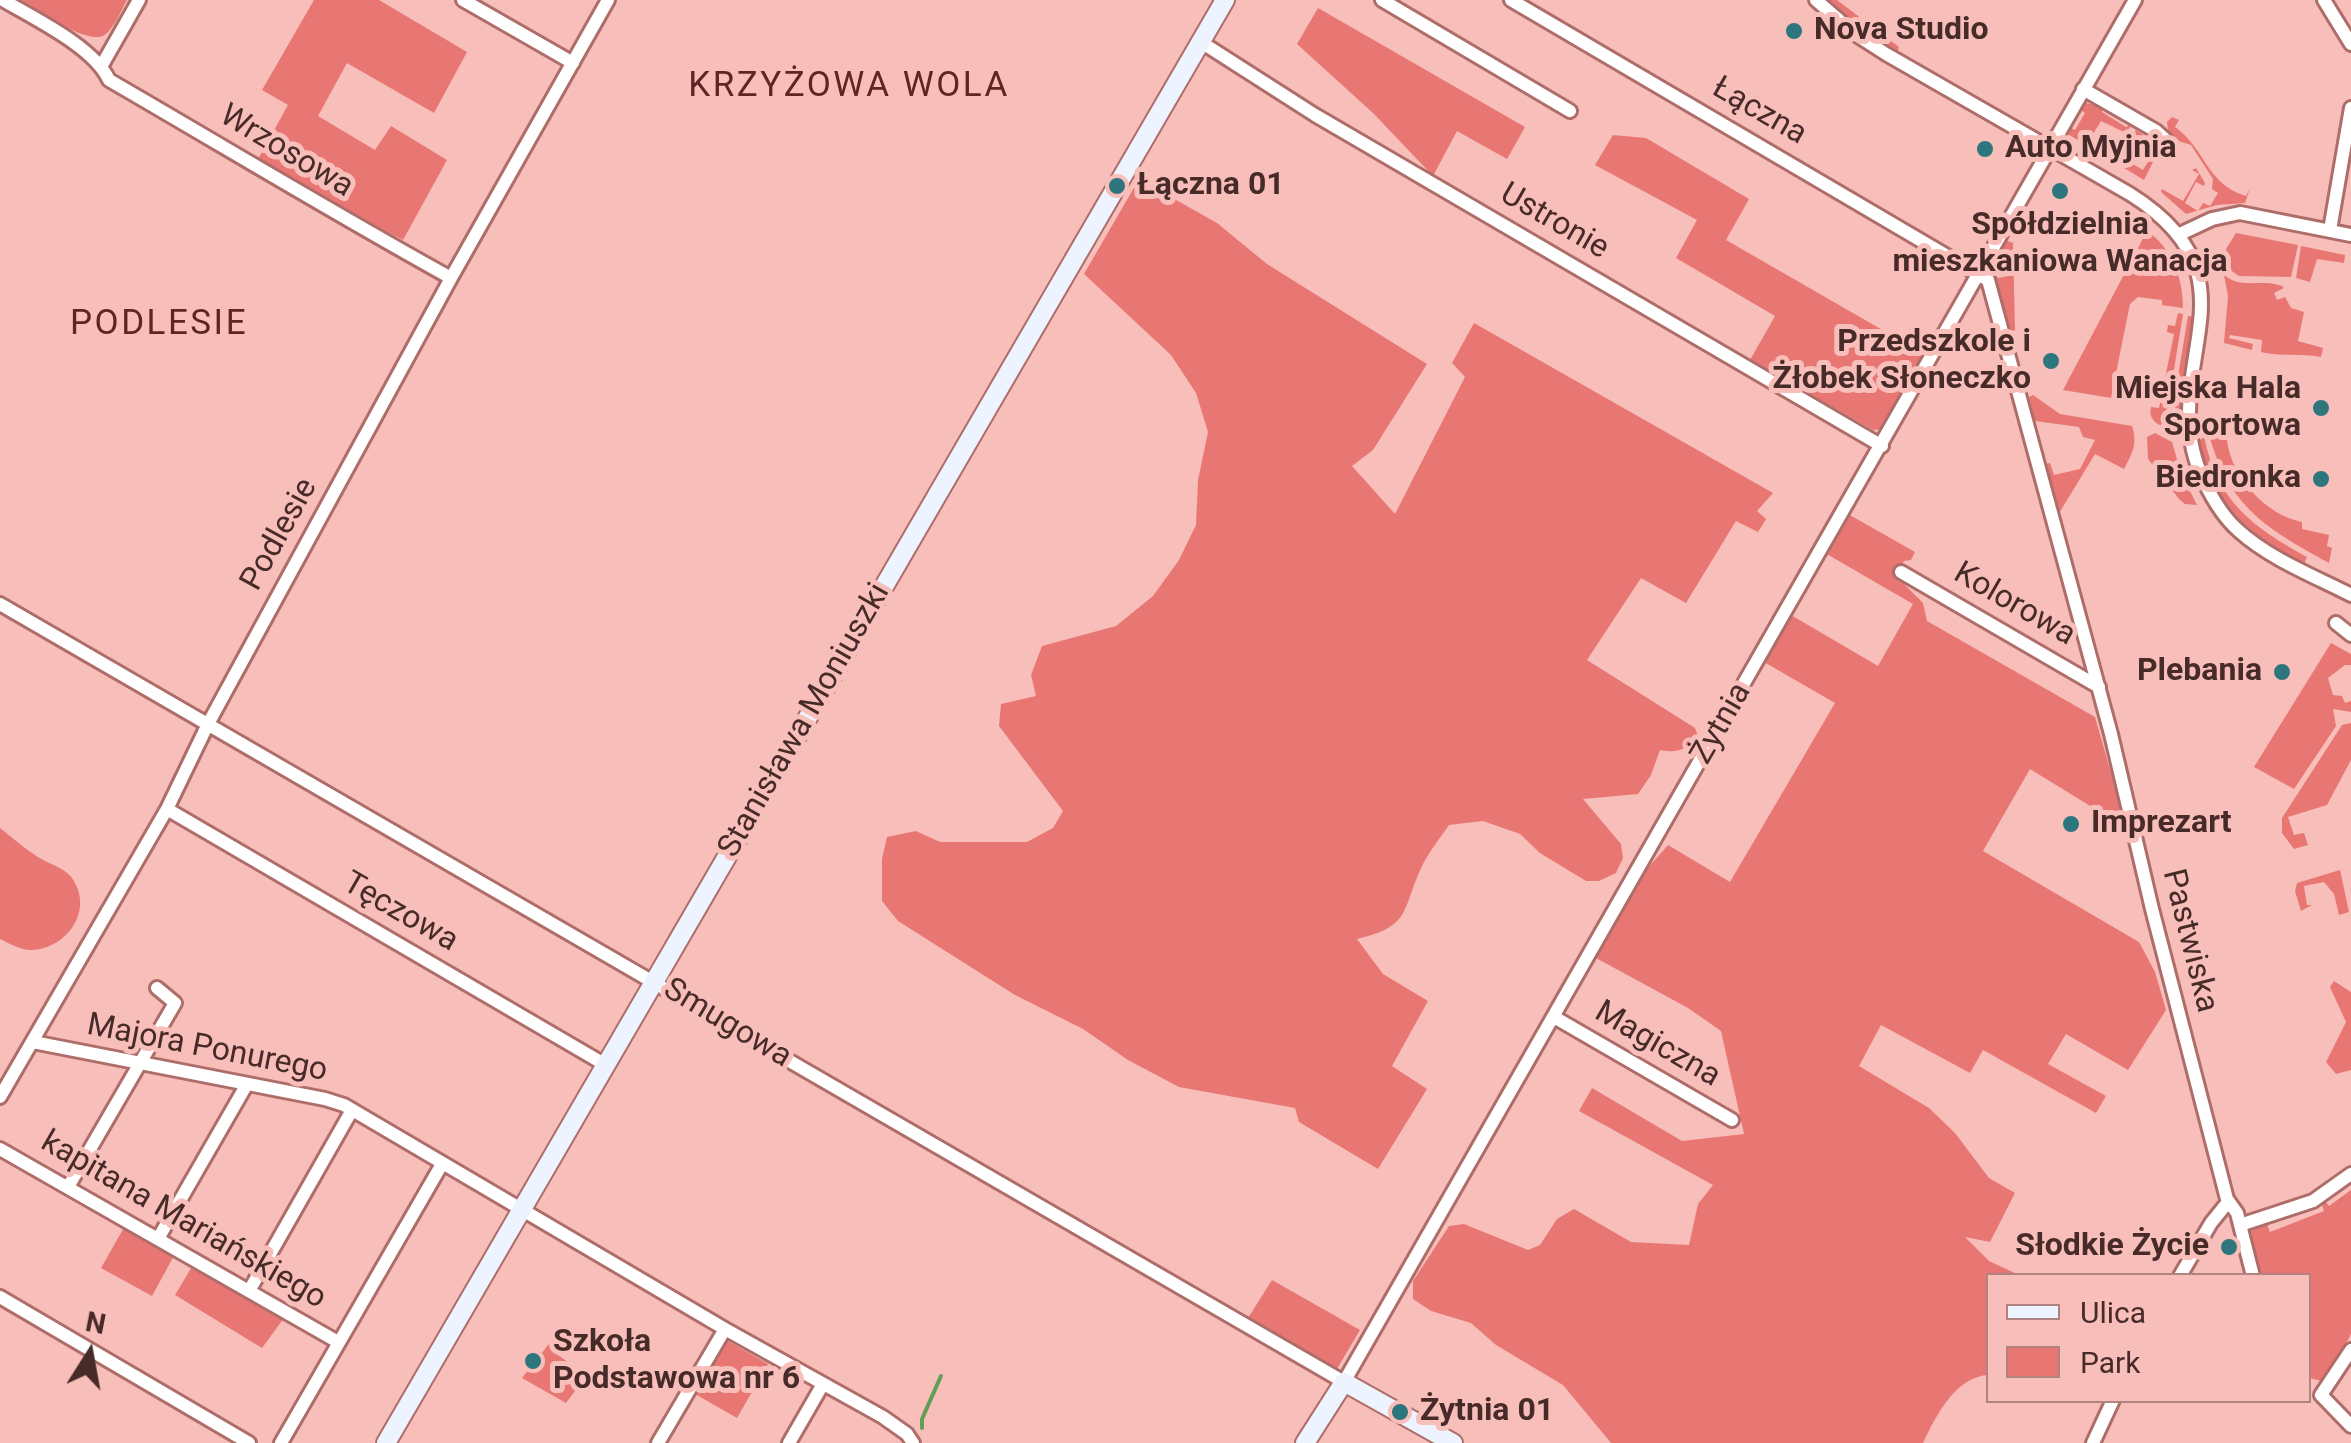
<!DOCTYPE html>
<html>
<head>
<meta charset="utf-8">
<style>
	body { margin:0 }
	#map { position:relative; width:2351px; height:1443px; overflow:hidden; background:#f8beba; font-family:Roboto,sans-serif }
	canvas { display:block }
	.legend { position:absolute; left:1986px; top:1273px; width:325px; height:130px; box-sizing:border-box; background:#f8beba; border:2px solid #b18380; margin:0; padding:12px 18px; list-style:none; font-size:30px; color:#472b29 }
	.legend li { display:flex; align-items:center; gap:20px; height:50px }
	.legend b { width:50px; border:2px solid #b18380 }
	.north { position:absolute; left:40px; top:1303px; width:100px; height:100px; -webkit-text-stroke:8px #f8beba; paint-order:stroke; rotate:11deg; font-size:28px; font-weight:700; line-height:40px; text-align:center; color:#472b29 }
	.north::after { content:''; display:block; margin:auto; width:35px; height:45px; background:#472b29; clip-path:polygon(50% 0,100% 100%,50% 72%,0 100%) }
</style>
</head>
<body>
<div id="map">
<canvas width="2351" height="1443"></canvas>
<ul class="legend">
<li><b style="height:12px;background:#edf3ff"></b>Ulica</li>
<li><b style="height:28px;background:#e87774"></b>Park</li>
</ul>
<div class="north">N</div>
</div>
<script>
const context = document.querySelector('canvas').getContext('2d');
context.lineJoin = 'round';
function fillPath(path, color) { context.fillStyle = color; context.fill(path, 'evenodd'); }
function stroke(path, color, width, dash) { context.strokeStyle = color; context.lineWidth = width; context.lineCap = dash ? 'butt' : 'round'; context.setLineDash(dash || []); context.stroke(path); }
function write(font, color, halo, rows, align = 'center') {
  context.font = font + ' Roboto,sans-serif'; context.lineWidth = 10; context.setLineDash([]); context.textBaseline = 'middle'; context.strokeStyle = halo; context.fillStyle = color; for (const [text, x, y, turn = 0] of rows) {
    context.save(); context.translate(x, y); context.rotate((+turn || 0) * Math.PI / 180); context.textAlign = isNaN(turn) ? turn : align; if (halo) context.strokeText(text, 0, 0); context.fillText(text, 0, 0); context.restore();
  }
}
fillPath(new Path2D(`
	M21 0H127C121 11 115 26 106 34 90 48 38 10 21 0Z
	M314 0H379L467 52 434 113 347 63 318 116 375 150 391 126 447 160 403 240 309 193 257 161 288 105 262 90Z
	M1825 0H1837L1899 47 1897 54 1861 31Z
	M1318 8 1525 127 1507 159 1457 131 1433 176 1374 114 1297 44Z
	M2086 103 2102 106V112L2126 127 2132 124 2126 133 2101 121 2090 139 2143 170 2154 152 2132 137 2136 130 2161 146 2144 180 2066 133 2068 126 2075 130 2085 113 2078 108Z
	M2172 117 2179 120 2175 127C2206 149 2206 184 2246 196L2250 188 2245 203 2217 205 2186 214 2161 192 2162 189 2183 201 2199 174 2192 170 2196 168 2205 183 2204 186 2196 182 2185 203 2198 211 2203 203 2210 206 2218 193 2212 189 2213 179 2191 145 2169 138 2167 122Z
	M1613 135 1646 138 1749 199 1726 240 1926 355 1885 429 1873 430 1750 360 1775 316 1676 258 1697 220 1595 165Z
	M1139 179 1217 223 1267 264 1427 364 1373 450 1352 466 1395 514 1465 377 1452 363 1474 323 1773 493 1757 511 1766 519 1758 532 1736 521 1686 603 1641 578 1587 660 1695 728 1698 736C1686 749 1678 754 1660 750L1651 775 1638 794 1583 799 1621 844 1623 858 1616 873 1599 881H1586L1540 853 1520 834 1483 821 1449 825C1440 838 1429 852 1422 866 1401 911 1412 926 1357 939L1383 974 1428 1001 1392 1066 1427 1089 1378 1169 1299 1122 1295 1108 1179 1087 1128 1060 1083 1029 1015 995 898 921 882 901V859L887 837 916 831 940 842H1027L1053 828 1063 811 999 726 1001 704 1036 696 1031 675 1042 646 1116 626 1153 596 1179 560 1196 525 1198 480 1208 432 1196 393 1171 355 1084 274Z
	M2147 231C2172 248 2183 278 2183 308L2162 305V300L2138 297 2130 304 2111 398 2063 390Z
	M2236 233 2298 245 2291 277 2239 276 2229 269 2226 249Z
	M2005 240 2013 243 2015 330 2010 332 1990 273 1991 268 1998 278 2008 276 2007 268 1992 262Z
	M2301 246 2345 255 2344 263 2317 259 2310 282 2296 278Z
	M2224 275C2242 290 2261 278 2282 286L2284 288 2274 293 2277 300 2285 297 2291 308 2304 312 2298 341 2323 348 2321 357C2299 353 2282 357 2261 352L2262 340 2230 335 2229 338 2253 344 2252 350 2224 343 2228 296Z
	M2178 313 2183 314 2170 394 2169 430C2158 424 2148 421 2151 407L2159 408 2174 334 2167 332 2168 325 2175 326Z
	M2188 316 2196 317 2182 413 2175 428V394Z
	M2033 395 2060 414 2132 426C2138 444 2132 454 2124 469L2095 454 2058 515 2044 464 2050 463 2054 475 2080 469 2095 440 2083 437 2079 427 2035 421 2029 397Z
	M2155 433 2172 442 2181 473 2197 505 2185 504 2179 499 2148 459 2147 437Z
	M2209 435 2227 440C2231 477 2266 515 2302 522V529L2329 535 2327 546 2332 548 2329 563C2266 528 2230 508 2209 435Z
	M2204 436C2217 501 2252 527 2307 557L2304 564C2247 533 2217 508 2198 443Z
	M1848 514 1915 552 1911 560 1904 561 1896 576 1923 603 1927 621 2095 717 2125 822 2118 823 2030 769 1983 851 2139 942 2155 972 2166 1010 2128 1070 2066 1034 2048 1064 2106 1096 2096 1113 1983 1050 1970 1073 1881 1025 1859 1066 1929 1108 1955 1133 1989 1178 2015 1193 1990 1242 1965 1237 1989 1261 2019 1275 1988 1276V1375C1955 1377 1936 1416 1923 1443H1611L1563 1385 1496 1345 1471 1323 1431 1311 1413 1299V1281L1449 1226 1464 1224 1528 1250 1540 1245 1557 1219 1574 1209 1631 1242 1689 1245 1698 1204 1713 1185 1579 1111 1592 1088 1682 1141 1744 1134 1721 1031 1688 1008 1596 958 1646 870 1668 845 1730 882 1835 703 1764 662 1791 615 1878 666 1913 604 1825 553Z
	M2331 643 2351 654V665H2345L2328 678 2333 695 2342 696 2345 703 2351 701V712L2333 709 2336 726 2294 789 2254 767Z
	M2351 723V760L2327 805 2288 817 2294 835 2304 833 2308 845 2294 849 2282 833V818L2342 725Z
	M0 828C13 838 25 849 38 857 52 866 69 868 76 885 91 916 63 950 30 950 21 950 8 943 0 939Z
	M2340 870 2349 912 2339 915 2334 894 2324 882 2304 886 2307 905H2312L2301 911 2295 891 2297 883Z
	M2334 981 2351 992V1070L2336 1074 2326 1062 2346 1022 2330 987Z
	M2351 1190V1334L2326 1382 2309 1378 2308 1276 2258 1275 2251 1231 2266 1222 2270 1232 2324 1211 2321 1202 2324 1200 2329 1206Z
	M126 1224 176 1252 152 1296 101 1268Z
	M193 1265 284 1318 262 1348 175 1295Z
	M1272 1280 1360 1330 1337 1369 1248 1318Z
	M552 1340 557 1347 555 1353 587 1375 566 1403 522 1378Z
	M726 1340 768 1364 737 1418 695 1394Z`), '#e87774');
stroke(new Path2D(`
	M922 1428V1419L941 1376`), '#629e58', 4);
const street = new Path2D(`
	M3 0C35 19 94 47 109 80 223 146 335 214 451 278
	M463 0 573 63
	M1382 0 1570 111
	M1511 0 1988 280 2111 734 2152 909 2227 1199 2237 1213 2253 1276
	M1816 0 1855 34 1886 54 2130 194C2270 282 2150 369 2204 481 2213 500 2223 517 2239 531 2270 559 2314 576 2351 595
	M2324 0 2351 44
	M1201 42 1315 115 1882 446
	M102 65 139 0
	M2083 89 2156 131 2167 141
	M2330 230 2351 108
	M2180 234 2212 219 2240 213 2351 235
	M1901 572 2099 687
	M0 604 1344 1382 2135 0
	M2336 623 2351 635
	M167 809 604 1064
	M1554 1017 1732 1120
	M33 1042 325 1099 344 1105 725 1329 883 1417 907 1434 913 1443
	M0 1097 167 809 208 724 451 278 608 0
	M0 1149 338 1342
	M68 1187 175 1003 157 988
	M2240 1225 2313 1201 2351 1174
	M159 1237 247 1084
	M2180 1276 2211 1223 2228 1202
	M249 1291 352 1110
	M0 1297 249 1443
	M2351 1350 2321 1395 2351 1426
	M281 1443 442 1164
	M658 1443 725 1329
	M789 1443 823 1384
	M2093 1443 2113 1400`);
const secondary = new Path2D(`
	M386 1443 1225 0
	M1305 1443 1344 1382 1453 1443`);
stroke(street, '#ae6d69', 18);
stroke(secondary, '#ae6d69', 22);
stroke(street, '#fff', 12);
stroke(secondary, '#edf3ff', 18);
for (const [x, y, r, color] of [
	[1794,31,10,"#2d767d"],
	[1985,149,10,"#2d767d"],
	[1117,186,10,"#2d767d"],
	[2060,191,10,"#2d767d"],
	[2051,361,10,"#2d767d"],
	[2321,408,10,"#2d767d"],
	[2321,479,10,"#2d767d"],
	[2282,672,10,"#2d767d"],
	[2071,824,10,"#2d767d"],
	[2229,1247,10,"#2d767d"],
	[533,1361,10,"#2d767d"],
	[1400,1412,10,"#2d767d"]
]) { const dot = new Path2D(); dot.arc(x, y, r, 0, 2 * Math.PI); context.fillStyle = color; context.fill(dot); stroke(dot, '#f8beba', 4); }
write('bold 32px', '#472b29', '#f8beba', [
	["Nova Studio",1814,31],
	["Auto Myjnia",2005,149],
	["Łączna 01",1137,186],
	["Spółdzielnia",2060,226,"center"],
	["mieszkaniowa Wanacja",2060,263,"center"],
	["Przedszkole i",2031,343,"right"],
	["Żłobek Słoneczko",2031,380,"right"],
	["Miejska Hala",2301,390,"right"],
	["Sportowa",2301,427,"right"],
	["Biedronka",2301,479,"right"],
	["Plebania",2262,672,"right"],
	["Imprezart",2091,824],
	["Słodkie Życie",2209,1247,"right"],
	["Szkoła",553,1343],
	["Podstawowa nr 6",553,1380],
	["Żytnia 01",1420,1412]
], 'left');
write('32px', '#472b29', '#f8beba', [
	["Łączna",1759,112,30],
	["Wrzosowa",286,152,31],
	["Ustronie",1554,222,30],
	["Podlesie",280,535,-61],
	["Kolorowa",2014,605,30],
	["Stanisława Moniuszki",805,721,-60],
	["Żytnia",1722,724,-60],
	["Tęczowa",400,913,30],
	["Pastwiska",2189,941,76],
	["Smugowa",727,1024,31],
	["Magiczna",1657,1045,30],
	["Majora Ponurego",207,1049,11],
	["kapitana Mariańskiego",183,1221,30]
]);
context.letterSpacing = '2.5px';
write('35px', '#5e2524', '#f8beba', [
	["KRZYŻOWA WOLA",849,87],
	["PODLESIE",159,325]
]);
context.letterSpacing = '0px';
</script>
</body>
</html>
